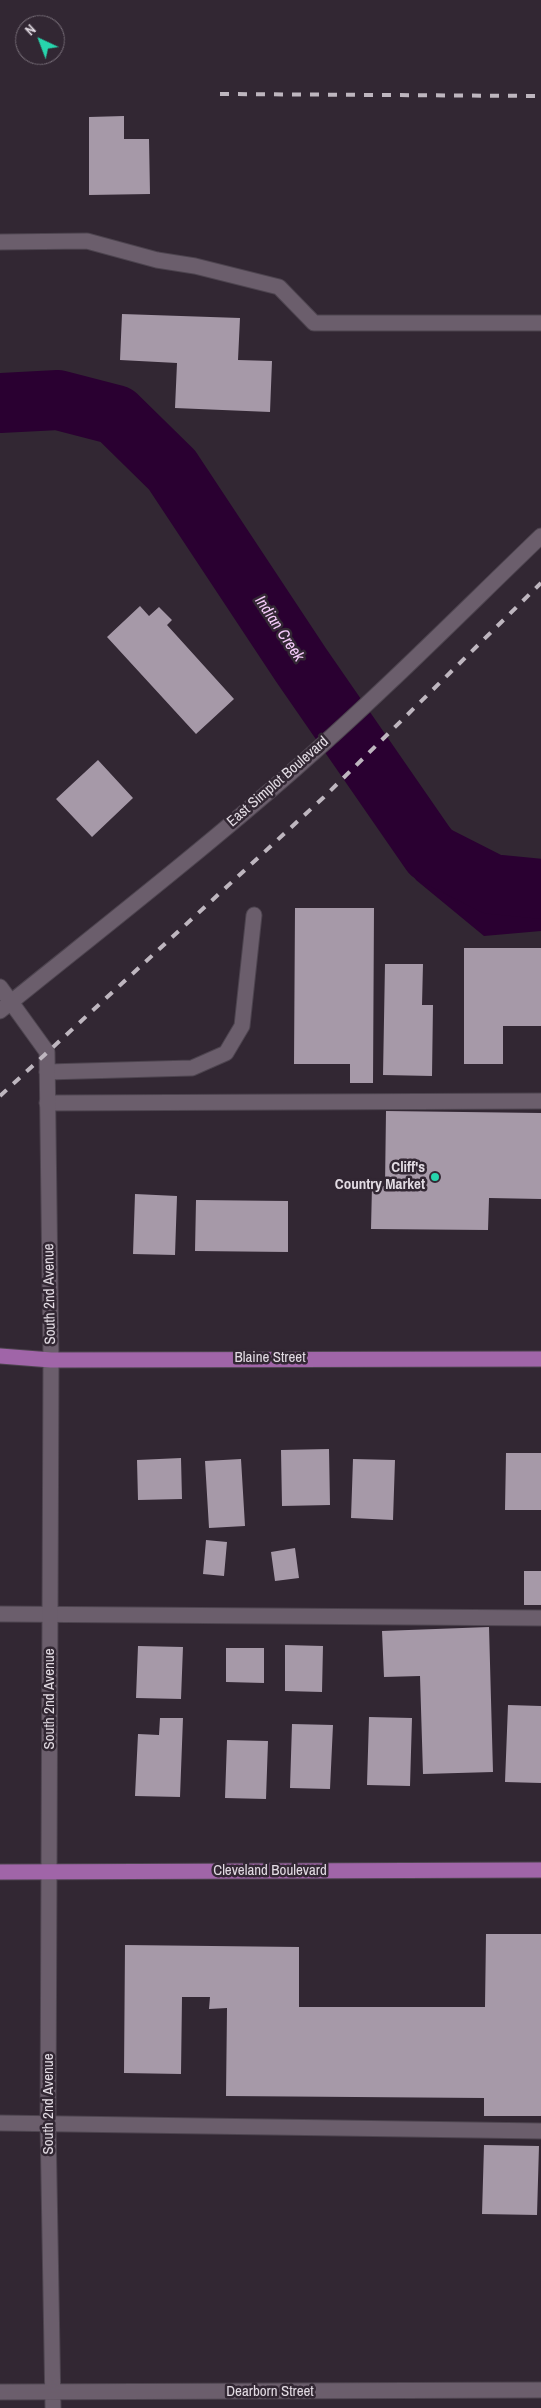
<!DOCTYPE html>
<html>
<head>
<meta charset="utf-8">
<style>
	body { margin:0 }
	#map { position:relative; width:541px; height:2408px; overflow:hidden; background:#322733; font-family:"Archivo Narrow",sans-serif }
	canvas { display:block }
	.north { position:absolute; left:15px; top:15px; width:50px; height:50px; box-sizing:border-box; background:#322733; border:1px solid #786f79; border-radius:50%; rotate:317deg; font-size:14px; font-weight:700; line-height:20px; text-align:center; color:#e2dbe3 }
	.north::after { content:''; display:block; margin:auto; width:18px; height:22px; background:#27d5ad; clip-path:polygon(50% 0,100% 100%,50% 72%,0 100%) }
</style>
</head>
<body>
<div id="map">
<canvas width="541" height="2408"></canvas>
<div class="north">N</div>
</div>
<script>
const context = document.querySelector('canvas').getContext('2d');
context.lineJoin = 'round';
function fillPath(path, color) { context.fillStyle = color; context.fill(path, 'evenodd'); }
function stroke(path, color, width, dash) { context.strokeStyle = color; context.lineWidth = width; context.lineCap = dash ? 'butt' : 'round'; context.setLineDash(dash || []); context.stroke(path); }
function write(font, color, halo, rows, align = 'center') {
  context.font = font + ' "Archivo Narrow",sans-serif'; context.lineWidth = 5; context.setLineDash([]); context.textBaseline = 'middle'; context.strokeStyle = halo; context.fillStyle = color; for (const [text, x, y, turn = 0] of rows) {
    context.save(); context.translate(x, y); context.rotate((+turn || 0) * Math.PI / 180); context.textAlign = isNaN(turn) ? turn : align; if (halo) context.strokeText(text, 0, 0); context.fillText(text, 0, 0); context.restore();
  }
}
fillPath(new Path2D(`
	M391 765 478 858 541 870V931L484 936 416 880 359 789Z`), '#2a0031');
stroke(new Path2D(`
	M0 403 58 400 116 415 172 470 301 665 431 853 492 884 541 889`), '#2a0031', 60);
fillPath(new Path2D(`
	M124 116V139H149L150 194 89 195V117Z
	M122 314 240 318 238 360 272 361 270 412 175 408 177 363 120 360Z
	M140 606 149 616 159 607 172 620 167 625 234 699 196 734 107 637Z
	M98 760 133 798 92 837 56 799Z
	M295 908H374L373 1083H350V1064H294Z
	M464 948H541V1026H503V1064H464Z
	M385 964H423L422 1005H433L432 1076 383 1075Z
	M386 1111 541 1113V1199L489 1198 488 1230 371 1229 372 1186H385Z
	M135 1194 177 1196 175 1255 133 1254Z
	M196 1200 288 1201V1252L195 1251Z
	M329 1449 330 1505 282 1506 281 1450Z
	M506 1453H541V1510H505Z
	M181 1458 182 1499 138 1500 137 1460Z
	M241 1459 245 1526 209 1528 205 1461Z
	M353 1459 395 1460 393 1520 351 1518Z
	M206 1540 227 1542 224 1576 203 1574Z
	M295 1548 299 1578 275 1581 271 1552Z
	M524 1571H541V1605H524Z
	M489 1627 493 1772 423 1774 420 1676 384 1677 382 1631Z
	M285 1645 323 1646 322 1692 285 1691Z
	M138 1646 183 1647 181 1699 136 1698Z
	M226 1648H264V1683L226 1682Z
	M508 1705 541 1706V1783L505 1782Z
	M369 1717 412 1718 410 1786 367 1785Z
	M160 1718H183L180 1797 135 1796 138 1734 159 1735Z
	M292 1724 333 1725 330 1789 290 1788Z
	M227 1740 268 1741 266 1799 225 1798Z
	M486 1934H541V2116H484V2098L226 2096 227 2008 209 2009 210 1997H182L181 2074 124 2073 125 1945 299 1947V2007H485Z
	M484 2145 539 2146 537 2215 482 2214Z`), '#a699a8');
const lane = new Path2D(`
	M0 242 87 241 157 260 195 266 279 287 314 323H541
	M47 1072 192 1068 226 1053 242 1026 254 915
	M47 1103 541 1101
	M0 1614 541 1618
	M0 2123 541 2131`);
const street = new Path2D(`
	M0 987 47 1052 51 1360 48 2123 53 2408
	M0 1011C99 931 199 853 295 769 380 695 460 614 541 536
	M0 2392 541 2390`);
const primary = new Path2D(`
	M0 1356 51 1360 541 1359
	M0 1872 541 1870`);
stroke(lane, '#4d444f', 17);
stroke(street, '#4d444f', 17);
stroke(primary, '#4d444f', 17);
stroke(lane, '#6b5e6c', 15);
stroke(street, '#6b5e6c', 15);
stroke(primary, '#a065a8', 15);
stroke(new Path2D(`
	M220 94 541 96
	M0 1096 324 797 541 583`), '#beb6bf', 4, [9, 9]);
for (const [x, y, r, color] of [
	[435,1177,5,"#27d5ad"]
]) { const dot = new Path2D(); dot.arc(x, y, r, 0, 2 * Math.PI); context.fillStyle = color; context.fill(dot); stroke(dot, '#322733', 2); }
write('15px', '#e2dbe3', '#322733', [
	["East Simplot Boulevard",278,782,-41],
	["South 2nd Avenue",50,1294,-91],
	["Blaine Street",270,1358],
	["South 2nd Avenue",50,1699,-90],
	["Cleveland Boulevard",270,1871],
	["South 2nd Avenue",49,2104,-90],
	["Dearborn Street",270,2392]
]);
write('bold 15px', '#e2dbe3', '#322733', [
	["Cliff's",425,1168],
	["Country Market",425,1185]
], 'right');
write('italic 16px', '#f6cbfb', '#322733', [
	["Indian Creek",279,629,56]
]);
</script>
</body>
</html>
